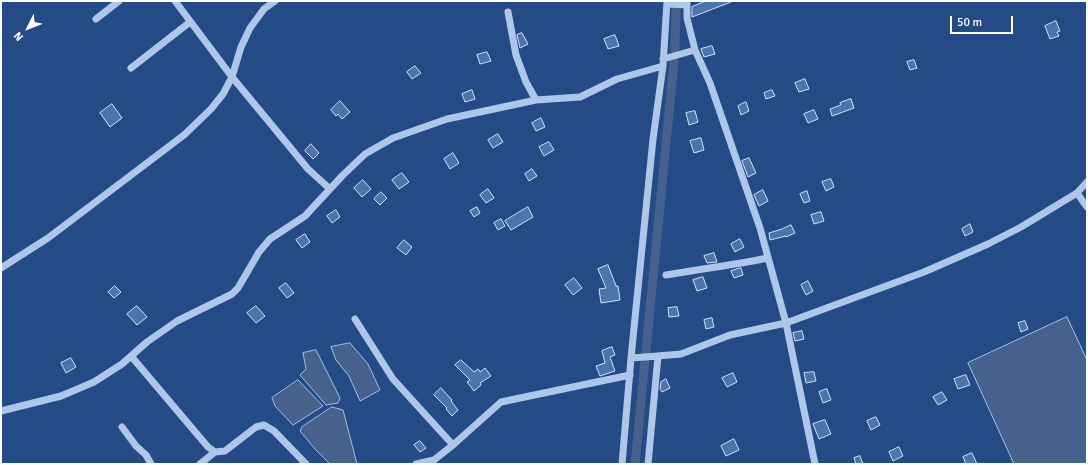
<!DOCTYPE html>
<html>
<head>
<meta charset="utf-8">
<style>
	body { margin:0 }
	#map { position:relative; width:1088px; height:465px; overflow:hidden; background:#244b85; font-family:Signika,sans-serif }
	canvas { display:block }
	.frame { position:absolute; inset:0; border:2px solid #fff; pointer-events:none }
	.north { position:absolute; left:8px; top:8px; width:40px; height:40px; -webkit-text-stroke:3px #244b85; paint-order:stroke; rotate:228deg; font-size:11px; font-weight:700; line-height:16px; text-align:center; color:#fff }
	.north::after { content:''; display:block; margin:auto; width:14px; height:18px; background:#fff; clip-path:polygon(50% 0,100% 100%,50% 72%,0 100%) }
	.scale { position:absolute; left:950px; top:16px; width:63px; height:18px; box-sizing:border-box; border:2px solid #fff; border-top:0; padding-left:5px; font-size:12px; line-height:14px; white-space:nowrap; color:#fff; -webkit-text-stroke:3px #244b85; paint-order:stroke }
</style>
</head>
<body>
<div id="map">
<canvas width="1088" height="465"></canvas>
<div class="frame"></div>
<div class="north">N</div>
<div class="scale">50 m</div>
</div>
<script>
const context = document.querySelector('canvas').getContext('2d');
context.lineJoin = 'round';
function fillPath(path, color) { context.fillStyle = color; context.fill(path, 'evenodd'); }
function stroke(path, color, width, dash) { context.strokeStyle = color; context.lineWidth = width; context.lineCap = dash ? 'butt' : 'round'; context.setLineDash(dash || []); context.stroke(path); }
const water = new Path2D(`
	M1067 317 1087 360V464H1014L968 363Z
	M350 343 368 364 380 390 360 401 349 376 336 360 331 347Z
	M316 350 340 398 338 403 326 405 300 375 306 369 303 353Z
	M298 380 323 406 293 425 275 406 272 398Z
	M332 407 343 410 357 464H330L315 449 300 431 302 427Z`);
fillPath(water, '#46628c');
stroke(water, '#a2c1e9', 1);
stroke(new Path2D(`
	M675 49 676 9
	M635 464 674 61`), '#46628c', 9);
const building = new Path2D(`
	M706 1H731V2L692 17V7Z
	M1056 21 1060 31 1057 32 1059 36 1050 39 1045 26Z
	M522 33 528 44 520 48 517 35Z
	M615 35 619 46 608 49 604 39Z
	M712 46 715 54 704 57 701 49Z
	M487 52 491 61 480 64 477 55Z
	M914 60 917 68 910 70 907 62Z
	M415 66 421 73 412 79 407 72Z
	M805 79 809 89 799 92 795 83Z
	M472 90 475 99 465 102 462 94Z
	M772 90 775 96 766 99 764 93Z
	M851 99 854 108 832 116 830 109 841 105 840 103Z
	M340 101 350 112 342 119 338 114 336 116 331 110Z
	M746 102 749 111 741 115 738 106Z
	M112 104 122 118 110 127 100 113Z
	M814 110 818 119 808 123 804 114Z
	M695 111 698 122 689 125 686 113Z
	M541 118 545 127 536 131 532 123Z
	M498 134 503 142 493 148 488 140Z
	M701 138 704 150 694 153 690 141Z
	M549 142 554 150 544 156 539 147Z
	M311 144 319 153 313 159 305 151Z
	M453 153 459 163 450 169 444 159Z
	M749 158 756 173 748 177 742 161Z
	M532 169 537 176 529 181 525 174Z
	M402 173 409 182 399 189 392 180Z
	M831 179 834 187 826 191 822 182Z
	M363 180 371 189 362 197 354 188Z
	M488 189 494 198 486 203 480 195Z
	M763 190 768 201 759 206 754 195Z
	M807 191 810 201 804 203 800 194Z
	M381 192 387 198 380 205 374 199Z
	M477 207 480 213 474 217 470 211Z
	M528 207 533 217 511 230 505 221Z
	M336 210 340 217 332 223 327 216Z
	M821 212 824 221 814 224 811 215Z
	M501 219 505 226 498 230 494 223Z
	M970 224 973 232 965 236 962 229Z
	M791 225 795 233 786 237V236L770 240 769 233 782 229Z
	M305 234 310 242 302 248 296 240Z
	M740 239 744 247 735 252 731 244Z
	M404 240 412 247 406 255 397 248Z
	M714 253 717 262 707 263 704 256Z
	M608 265 616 286H618L620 300 601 303 599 289 606 288 598 269Z
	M741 268 743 275 734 278 731 271Z
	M703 277 707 288 697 291 693 280Z
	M574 278 582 288 573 295 565 285Z
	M808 281 813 291 806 295 801 285Z
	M286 283 294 293 287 298 279 288Z
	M115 286 121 292 114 298 108 292Z
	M137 306 147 317 137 325 127 314Z
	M256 306 265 316 256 323 247 313Z
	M677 307 679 316 669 317 668 308Z
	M712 318 714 327 706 329 704 320Z
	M1025 321 1028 329 1021 332 1018 323Z
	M802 331 804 339 795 341 793 333Z
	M612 347 615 355 610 357 615 371 600 376 596 366 605 363 602 351Z
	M71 358 76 367 66 373 61 363Z
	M461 360 474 372 478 369 480 372 485 368 491 376 480 383 481 385 474 391 467 382 470 380 455 365Z
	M814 372 816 381 806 383 804 373Z
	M733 373 737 382 727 387 722 378Z
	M966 375 970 385 958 389 954 379Z
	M666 379 670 388 662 392 660 389 661 382Z
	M441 388 452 400 451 401 458 410 452 416 446 409 447 408 434 395Z
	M827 389 831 400 823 403 819 392Z
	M942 392 947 400 938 405 933 397Z
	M876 417 880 425 871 430 867 421Z
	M825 420 831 434 819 439 813 424Z
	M734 439 739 450 726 456 721 446Z
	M420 441 426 448 420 452 414 445Z
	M899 447 903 456 893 461 889 452Z
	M972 453 977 464H966L963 457Z
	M860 456 863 464H856L854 458Z`);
fillPath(building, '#4d75ac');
stroke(building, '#d2e1f6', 1);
stroke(new Path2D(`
	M175 1 232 77 308 169 330 189
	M687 1V18L695 50 710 83 760 228 786 323 815 464
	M667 4 687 5
	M508 12 516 55 526 82 536 100
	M96 19 119 1
	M663 59 695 50
	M131 68 190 22
	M1077 193 1087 182
	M1 268 48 238 184 135 211 109 223 94 232 77 241 47 250 28 264 9 275 1
	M666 275C700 269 735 265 768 258
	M355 319 393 379 453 445
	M131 356 208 447 215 452 225 451 256 427 264 425 274 431 306 464
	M631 358 645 357 681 354 730 335 786 323 924 272 988 244 1021 227 1077 193 1087 207
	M1 411 61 396 94 382 122 364 147 342 177 321 232 294 238 288 259 252 270 239 305 216 342 176 365 154 393 138 447 119 536 100 580 97 617 79 663 66
	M122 427 136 446 146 455 151 464
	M200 464 215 452
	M416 464 434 460 453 445 501 402 630 375
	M622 464 631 358 653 139 663 66 667 1
	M648 464 658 356`), '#aec6e8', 7);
</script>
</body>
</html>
